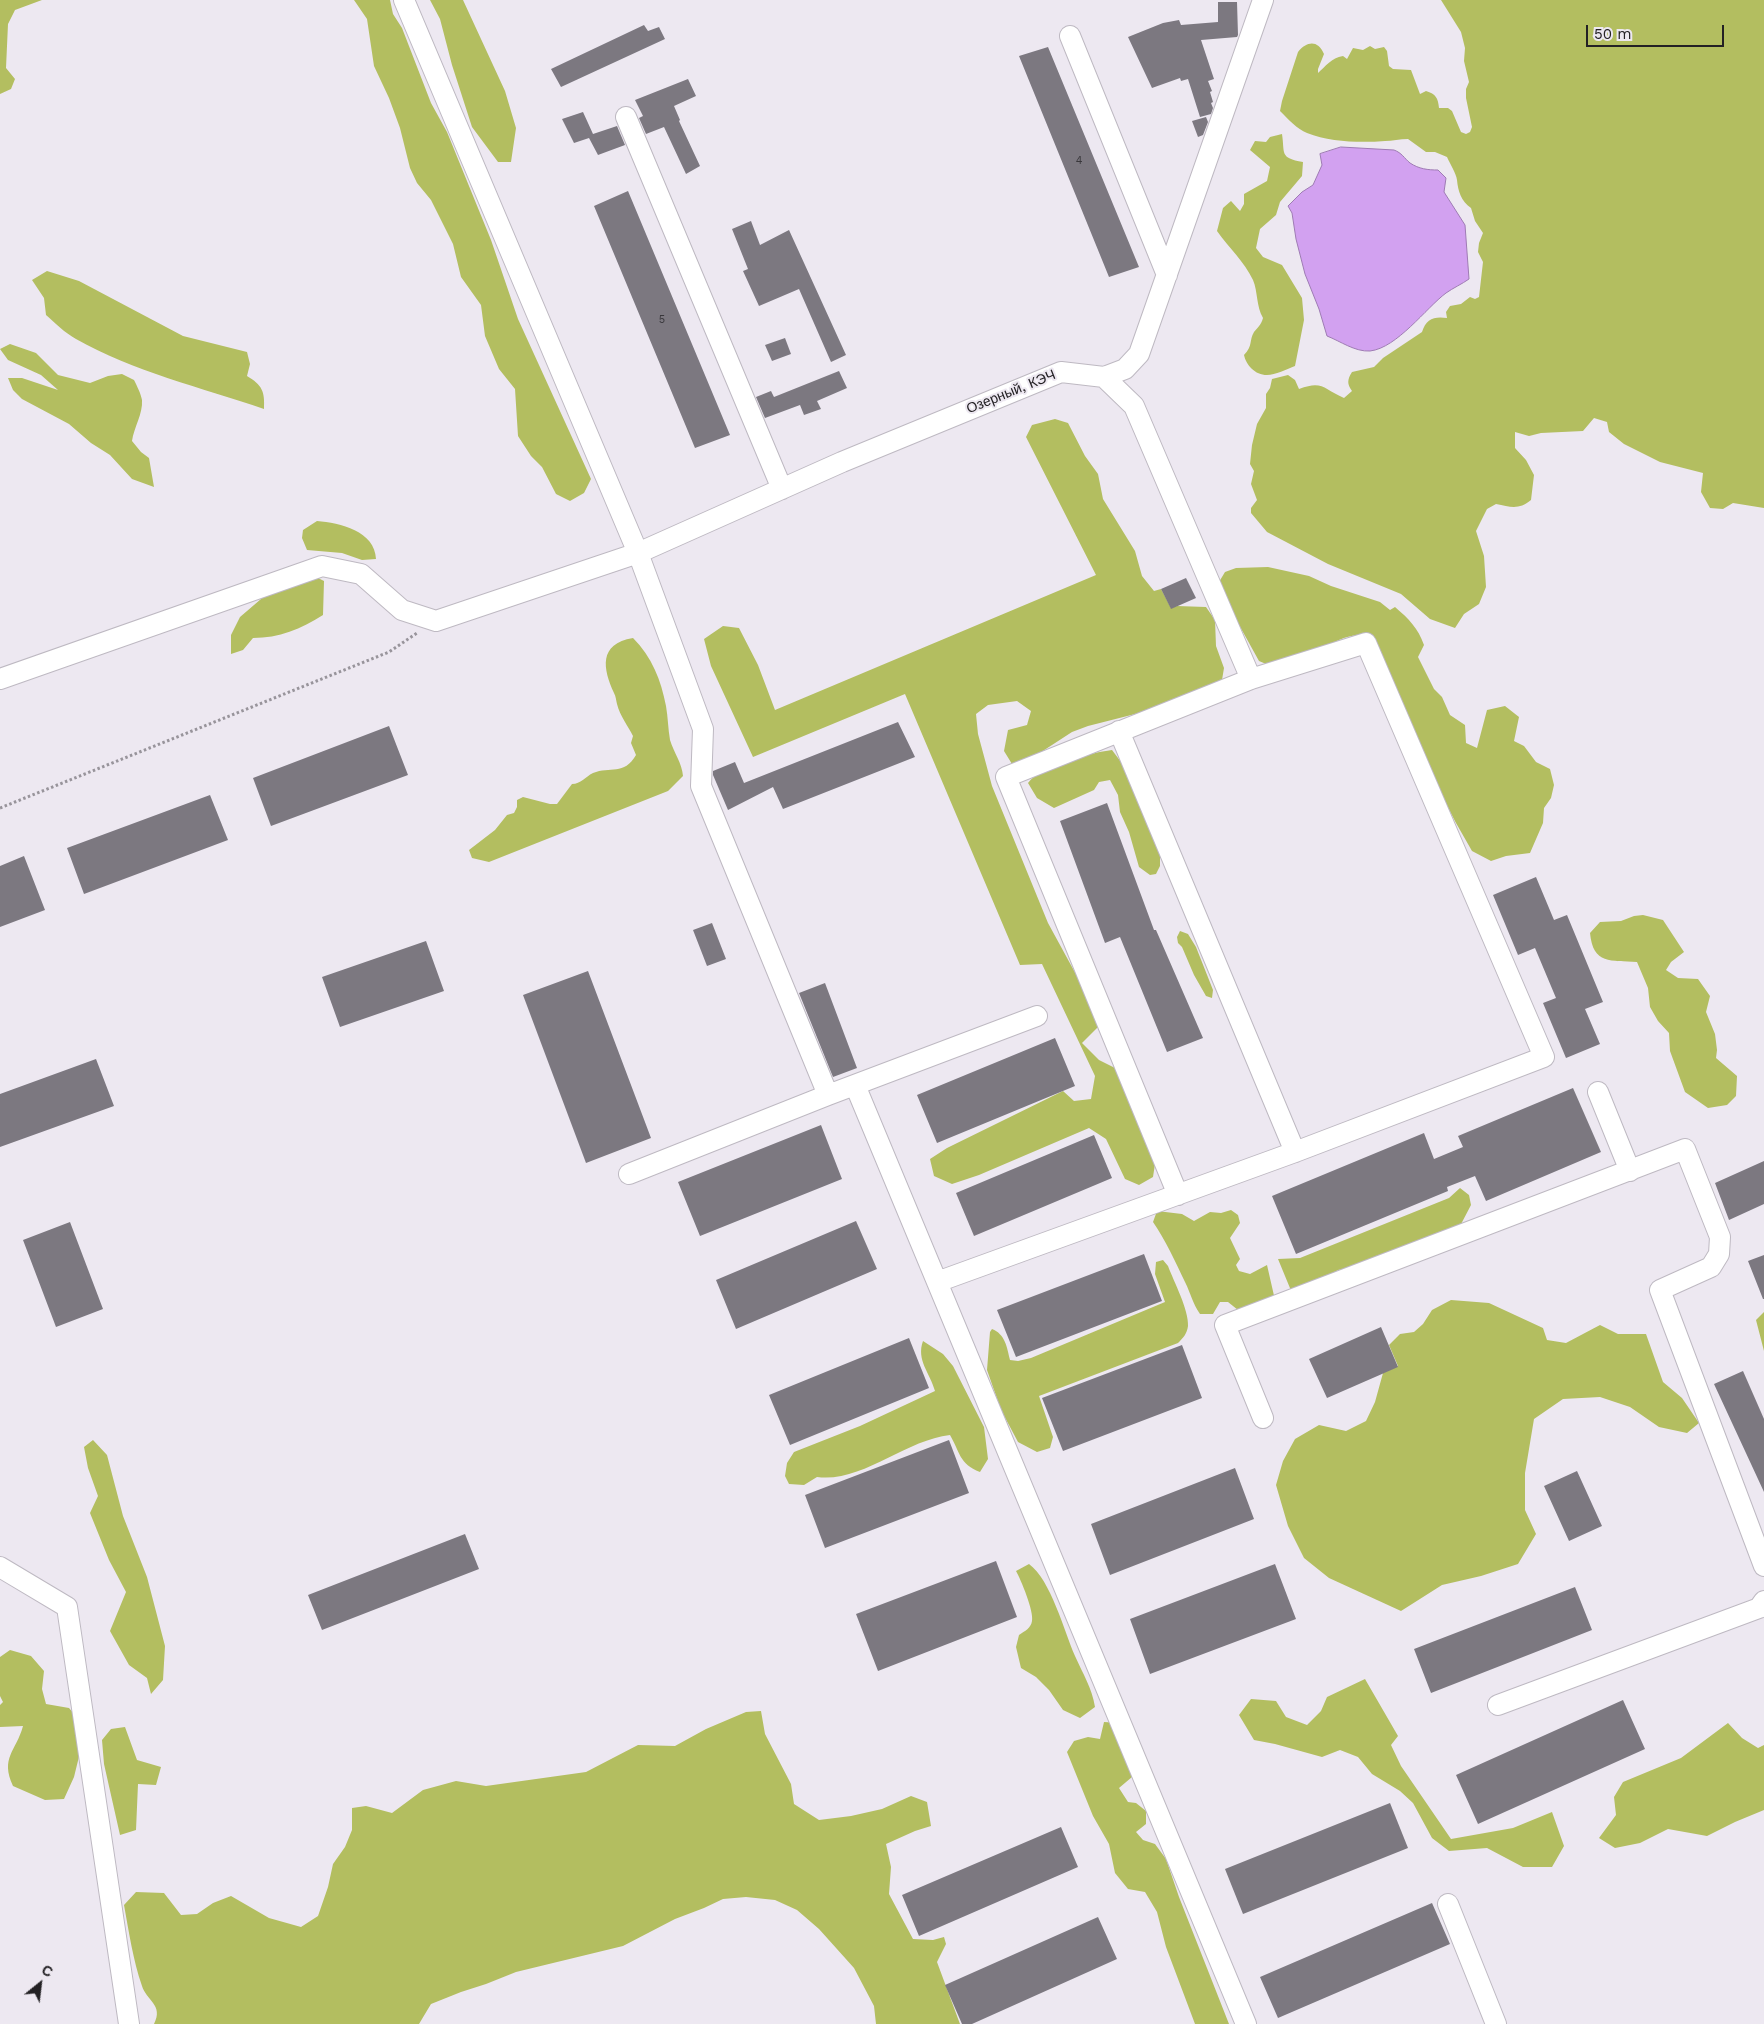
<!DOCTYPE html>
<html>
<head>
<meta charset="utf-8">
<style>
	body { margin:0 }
	#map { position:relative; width:1764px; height:2024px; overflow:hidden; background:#ede8f1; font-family:"Work Sans",sans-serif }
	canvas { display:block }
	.north { position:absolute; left:15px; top:1959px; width:50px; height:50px; -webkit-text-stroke:4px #ede8f1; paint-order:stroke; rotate:29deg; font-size:14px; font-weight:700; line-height:20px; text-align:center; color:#232124 }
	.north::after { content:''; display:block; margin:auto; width:18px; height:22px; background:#232124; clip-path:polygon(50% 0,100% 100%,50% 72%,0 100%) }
	.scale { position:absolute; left:1586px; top:25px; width:138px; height:22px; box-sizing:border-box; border:2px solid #232124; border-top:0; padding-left:6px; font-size:15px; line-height:18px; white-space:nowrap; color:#232124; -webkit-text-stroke:4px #ede8f1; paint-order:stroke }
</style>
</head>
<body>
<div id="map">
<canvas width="1764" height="2024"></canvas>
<div class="north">С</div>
<div class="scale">50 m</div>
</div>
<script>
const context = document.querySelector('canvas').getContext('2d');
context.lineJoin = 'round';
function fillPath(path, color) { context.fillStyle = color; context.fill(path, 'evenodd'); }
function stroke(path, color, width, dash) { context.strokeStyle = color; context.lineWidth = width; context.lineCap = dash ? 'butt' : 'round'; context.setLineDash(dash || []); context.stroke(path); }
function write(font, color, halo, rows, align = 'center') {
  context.font = font + ' "Work Sans",sans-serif'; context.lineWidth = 4; context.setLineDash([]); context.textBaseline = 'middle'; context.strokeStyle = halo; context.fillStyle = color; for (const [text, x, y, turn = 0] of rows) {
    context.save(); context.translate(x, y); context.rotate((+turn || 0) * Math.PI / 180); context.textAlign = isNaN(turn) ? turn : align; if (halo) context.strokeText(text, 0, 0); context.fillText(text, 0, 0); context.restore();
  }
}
fillPath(new Path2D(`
	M0 0H42L15 10 8 24 6 68 15 79 11 89 0 94Z
	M354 0H390L393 14 402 28 431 103 447 132 491 240 518 319 591 479 584 493 570 501 556 494 542 467 531 456 518 436 515 389 499 369 485 336 481 305 461 277 453 244 431 200 417 183 410 168 400 128 389 98 374 66 367 19Z
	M430 0H463L505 91 516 128 511 162H498L472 127 452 65 440 19Z
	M1441 0H1764V508L1733 503 1723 509 1710 508 1701 492 1703 473 1660 462 1624 444 1609 432 1607 422 1594 418 1583 431 1541 433 1529 436 1515 432V448L1526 460 1534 475 1531 500C1519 510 1511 507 1496 504L1487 509 1476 531 1484 556 1486 587 1479 604 1464 614 1455 628 1430 619 1401 594 1328 564 1267 532 1251 513V508L1257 500 1251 484 1254 471 1250 464 1252 445 1257 424 1266 408V394L1270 388 1272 379 1288 375 1295 380 1299 389C1323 380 1323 389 1344 398L1352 391C1347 384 1347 380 1352 372L1374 367 1383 358 1422 332C1426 319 1434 316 1447 318L1446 312 1450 306 1461 304 1470 297 1475 299 1479 297 1483 262 1478 252 1479 243 1483 233 1475 221 1471 208C1461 201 1458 191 1457 180 1456 173 1450 164 1447 157L1435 152H1426L1408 139C1400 139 1392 141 1385 141 1360 143 1330 142 1307 133 1297 129 1288 119 1280 111L1282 101 1298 52C1307 41 1318 40 1324 54L1318 69V73C1326 66 1331 58 1343 56L1347 59 1353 48 1363 50 1370 46 1375 49 1384 47 1387 51 1389 66 1393 69 1411 70 1420 94 1426 91C1436 94 1438 98 1439 108H1448L1452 111 1461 132 1466 134 1470 132 1472 127 1466 98V89L1469 82 1464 61 1465 48 1461 32Z
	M1282 134C1285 153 1279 158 1303 162L1302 176 1280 202 1276 215 1260 229 1256 248 1263 257 1282 265 1302 298 1304 320 1295 366C1287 369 1275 375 1267 375 1255 375 1246 365 1244 355 1253 346 1249 340 1254 332 1258 327 1261 325 1263 318 1256 306 1258 292 1253 280 1244 261 1229 248 1217 231L1223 208 1231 201 1240 211 1244 204V194L1267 181 1270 167 1250 150 1255 141 1266 142 1270 137Z
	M47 271 79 281 183 336 247 352 250 364 247 376C262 385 265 391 264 409 203 388 132 371 76 339 65 333 55 323 46 315L44 298 32 280Z
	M10 344 36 353 58 375 90 383 108 376 122 374 134 380C137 386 141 394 142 400 143 414 134 427 132 441L141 452 149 458 154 487 132 479 110 455 91 443 69 424 22 399 13 390 8 378H22L58 390 41 375 8 360 0 349Z
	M1055 419 1068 423 1085 456 1098 474 1103 499 1135 551 1142 576 1154 591 1161 589 1171 608 1177 606 1206 607 1215 620 1216 646 1224 668 1222 680 1143 712 1088 726 1072 732 1032 758 1012 764 1004 751 1008 730 1027 725 1031 711 1017 701 988 705 976 714 978 734 992 786 1048 923 1078 978 1098 1027 1082 1043 1099 1060 1115 1068 1155 1164 1153 1177 1139 1185 1125 1179 1106 1139 1089 1128 979 1175 952 1184 934 1176 930 1159 947 1148 1063 1091 1074 1101 1091 1099 1095 1076 1042 964 1020 965 905 694 753 757 711 666 704 639 723 626 739 628 758 665 775 710 1096 575 1026 437 1032 425Z
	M317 521C340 523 375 531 376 559L362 560 342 553 307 550 302 538 303 530Z
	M1268 567 1309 576 1331 586 1380 602 1390 610 1395 607C1409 619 1418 628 1424 645L1418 657 1434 689 1442 697 1450 715 1465 725 1466 743 1477 748 1487 710 1505 706 1519 717 1514 741 1524 746 1536 762 1550 769 1554 785 1551 798 1544 808 1543 823 1530 853 1506 856 1491 861 1472 851 1456 823 1436 784 1369 637C1348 632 1339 641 1321 649 1304 656 1288 660 1271 666L1259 661 1233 614 1219 582 1225 572 1236 568Z
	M316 577 324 581 323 615C301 629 279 638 253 638L243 650 231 654V635L240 617 268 593Z
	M633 638C652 657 661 680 666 706 668 717 668 729 670 740 674 753 682 763 683 776L668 791 489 862 472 858 469 850 495 830 507 815 514 813 517 807V800L523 797 550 804H557L572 784C581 784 585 777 593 773 610 766 624 776 636 755L631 743 633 736C628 726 620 716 617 704 616 700 616 697 614 693 603 669 598 644 633 638Z
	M1112 750 1130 774 1160 854V866L1156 874 1150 875 1139 867 1129 832 1120 812 1118 795 1110 780 1099 782 1094 790 1054 808 1037 798 1028 783C1041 765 1090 753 1112 750Z
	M1643 915 1663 920 1684 952 1671 962 1666 970 1678 978 1698 979 1710 996 1706 1012 1715 1034 1717 1050 1716 1058 1737 1076 1736 1096 1727 1105 1708 1108 1685 1092 1670 1051 1669 1033 1658 1021 1650 1007 1648 988 1637 962C1611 960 1593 965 1590 933L1600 922 1621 921 1634 916Z
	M1180 931 1188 934 1196 947 1213 990 1212 998 1206 996 1194 975 1182 947 1178 943 1177 937Z
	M1460 1188 1469 1195 1471 1205 1459 1228 1357 1267 1338 1270 1322 1281 1292 1293 1278 1259 1300 1258 1449 1198Z
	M1231 1210 1238 1215 1240 1223 1230 1238 1240 1259 1236 1265 1239 1271 1250 1274 1267 1265 1275 1300 1243 1314 1228 1302H1220L1213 1314H1200C1192 1302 1191 1294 1185 1282 1176 1263 1165 1239 1153 1222L1157 1211 1182 1214 1194 1221 1210 1212 1221 1213Z
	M1163 1260 1168 1266C1174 1282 1189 1310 1188 1326 1187 1334 1183 1338 1178 1343L1039 1396 1053 1437 1050 1448 1037 1452 1018 1442 1001 1410 987 1370 990 1332 992 1329C1005 1334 1007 1347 1010 1360L1018 1361 1031 1358 1165 1302 1155 1274 1156 1262Z
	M1451 1300 1489 1303 1543 1328 1547 1340 1566 1343 1600 1325 1618 1334H1646L1663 1382 1682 1398 1699 1423 1687 1433 1659 1427 1630 1407 1600 1397 1563 1399 1534 1419 1525 1473V1510L1536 1534 1518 1564 1481 1576 1442 1585 1401 1611 1329 1578 1304 1558 1288 1526 1276 1485 1283 1461 1295 1439 1319 1425 1346 1431 1366 1421 1375 1402 1383 1373 1398 1366 1389 1345 1400 1334 1414 1332 1423 1324 1432 1310Z
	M1764 1312V1351L1756 1320Z
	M923 1341 943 1354 953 1366 984 1427 988 1459 980 1472C959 1464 960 1452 950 1435 905 1440 862 1483 817 1477L804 1485 789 1484 785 1476 787 1463 794 1452 860 1426 935 1391C930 1373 916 1360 923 1341Z
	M93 1440 107 1455 123 1516 147 1577 165 1646 163 1680 151 1694 147 1678 129 1665 110 1631 126 1592 109 1560 90 1513 98 1496 88 1468 84 1447Z
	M1029 1564C1051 1580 1064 1631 1075 1656 1083 1674 1092 1688 1095 1707L1080 1718 1063 1710 1049 1690 1036 1677 1021 1668 1016 1647 1019 1635C1025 1631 1031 1628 1032 1621 1034 1611 1021 1580 1016 1571Z
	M10 1650 31 1656 44 1671 42 1689 46 1704 69 1708 86 1728 74 1777 64 1799 45 1800 13 1786C0 1757 16 1752 23 1726L0 1727V1705L3 1702 0 1696V1657Z
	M1365 1679 1398 1736 1391 1745 1401 1766 1451 1839 1513 1828 1552 1812 1564 1846 1552 1867H1523L1487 1848 1449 1851 1432 1838 1413 1803 1400 1791 1372 1774 1358 1757 1340 1750 1322 1757 1275 1744 1254 1740 1239 1715 1251 1699 1276 1701 1286 1717 1307 1725 1321 1711 1327 1697Z
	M761 1711 765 1734 791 1784 794 1804 819 1820 851 1816 882 1809 911 1796 927 1802 931 1826 915 1831 886 1844 891 1867 889 1894 913 1939 933 1940 944 1937 946 1944 937 1962 960 2024H876L874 2006 854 1968 819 1929 797 1910 775 1900 746 1897 723 1899 704 1908 675 1919 623 1946 516 1972 486 1984 461 1992 431 2004 419 2024H154C164 2005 146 2000 142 1986 133 1960 129 1932 124 1905L136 1892 164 1893 181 1915 197 1914 213 1903 231 1896 269 1918 301 1927 318 1916 328 1887 333 1864 345 1847 352 1830V1808L366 1806 392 1813 423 1790 456 1781 486 1786 586 1772 638 1745 675 1746 706 1729 746 1712Z
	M1104 1722 1120 1723 1132 1767V1777L1119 1788 1128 1802 1136 1803 1146 1811V1824L1136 1832 1143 1840 1155 1844 1166 1859 1179 1897 1229 2024H1195L1166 1947 1157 1912 1145 1892 1128 1889 1115 1873 1109 1844 1093 1816 1067 1752 1074 1741 1088 1737 1100 1739Z
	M1728 1723 1742 1738 1758 1748 1764 1745V1810L1735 1822 1707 1836 1668 1829 1640 1843 1615 1848 1599 1838 1616 1815 1614 1797 1623 1782 1681 1758Z
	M125 1727 137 1760 161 1767 156 1785 138 1784 136 1830 120 1835 104 1764 102 1740 111 1729Z`), '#b3be60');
const water = new Path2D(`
	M1341 147 1394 150C1402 153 1404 158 1410 163 1419 169 1428 170 1438 170L1446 178 1444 192 1465 225 1469 279C1462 284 1453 288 1446 293 1426 308 1397 348 1370 351 1355 352 1340 341 1327 336L1319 309 1305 274 1296 239 1292 213 1288 206 1302 192 1313 185 1322 165 1320 154Z`);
fillPath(water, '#d2a1f0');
stroke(water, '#9e7bb3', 1);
fillPath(new Path2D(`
	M1218 2H1237L1238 35 1237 37 1201 40 1214 79 1208 81 1212 91 1210 92 1213 102 1211 103 1213 108 1211 114 1200 117 1188 79 1181 81 1180 78 1152 88 1128 37 1163 23 1179 20 1181 25 1218 22Z
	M644 25 648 31 659 27 665 39 561 87 551 69Z
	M1048 47 1139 267 1109 277 1019 56Z
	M688 79 696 96 674 106 680 120 679 121 700 166 686 174 664 127 646 134 639 118 643 116 635 100Z
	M583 112 593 134 617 126 625 145 598 155 589 138 574 143 562 119Z
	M1206 117 1208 122 1203 135 1198 137 1192 121Z
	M628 191 730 435 695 448 594 206Z
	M751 221 760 245 789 230 846 355 831 362 799 289 759 306 743 271 748 269 732 229Z
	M785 338 791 354 772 361 765 345Z
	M839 371 847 388 817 401 821 409 804 415 800 405 765 418 756 397 771 391 774 397Z
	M1186 578 1196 598 1171 609 1161 589Z
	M898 722 915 757 783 809 773 787 728 810 713 775V771L735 762 744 783Z
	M389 726 408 775 271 826 253 778Z
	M210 795 228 840 84 894 67 848Z
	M1107 803 1154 930H1156L1203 1038 1167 1052 1120 937 1105 943 1060 821Z
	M24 856 45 910 0 927V866Z
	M1536 877 1554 920 1567 915 1603 1002 1585 1009 1600 1044 1566 1058 1543 1003 1556 998 1535 948 1518 955 1493 895Z
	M712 923 726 959 707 966 693 930Z
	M426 941 444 991 340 1027 322 977Z
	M588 971 651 1138 586 1163 523 995Z
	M825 983 857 1068 833 1077 799 993Z
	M1055 1038 1075 1086 937 1143 917 1095Z
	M96 1059 114 1106 0 1147V1094Z
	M1573 1088 1601 1152 1486 1201 1475 1176 1447 1187 1448 1191 1296 1254 1272 1196 1424 1133 1434 1159 1463 1147 1458 1136Z
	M821 1125 842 1179 700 1236 678 1182Z
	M1094 1135 1112 1178 974 1236 956 1193Z
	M1764 1161V1204L1729 1220 1715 1183Z
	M856 1221 877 1269 736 1329 716 1280Z
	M70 1222 103 1309 56 1327 23 1240Z
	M1144 1254 1162 1301 1016 1357 997 1310Z
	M1764 1255V1299H1763L1748 1261Z
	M1381 1327 1398 1367 1327 1398 1309 1359Z
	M909 1338 929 1388 790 1445 769 1395Z
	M1182 1345 1202 1398 1063 1451 1042 1398Z
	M1743 1371 1764 1419V1492L1714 1384Z
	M949 1440 969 1493 825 1548 805 1495Z
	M1235 1468 1254 1519 1110 1575 1091 1524Z
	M1577 1471 1602 1526 1569 1541 1544 1486Z
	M465 1534 479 1569 322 1630 308 1595Z
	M996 1561 1017 1617 878 1671 856 1614Z
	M1275 1564 1296 1619 1150 1674 1130 1619Z
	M1575 1587 1592 1630 1431 1693 1414 1649Z
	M1623 1700 1645 1749 1478 1824 1456 1775Z
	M1390 1803 1408 1848 1243 1914 1225 1869Z
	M1061 1827 1078 1867 919 1936 902 1895Z
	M1432 1903 1450 1944 1278 2018 1260 1977Z
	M1098 1917 1117 1959 972 2024H962L945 1985Z`), '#7c7880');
const minor = new Path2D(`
	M404 0 638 553 703 729 701 786 828 1095
	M1070 36 1167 275
	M626 117 782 489
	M1104 377 1125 369 1139 354 1263 0
	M0 679 322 566 361 574 402 610 436 621 638 553 842 462 1061 372 1104 377 1134 406 1251 679
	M1119 731 1295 1152
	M855 1085 1246 2024
	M1598 1092 1630 1171
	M629 1174 828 1095 1037 1016
	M937 1282 1295 1152 1544 1057 1366 643 1251 679 1006 777 1178 1195
	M1263 1418 1225 1325 1685 1149 1720 1237 1719 1254 1711 1267 1660 1290 1764 1566
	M0 1567 67 1607 129 2024
	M1498 1705 1759 1608 1764 1601
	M1448 1904 1496 2024`);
stroke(minor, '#beb9c2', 22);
stroke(new Path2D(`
	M0 808 389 652 417 633`), '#98949b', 3, [2.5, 2.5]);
stroke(minor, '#fff', 20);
write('11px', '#39373b', null, [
	["4",1079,161],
	["5",662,320]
]);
write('14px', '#232124', '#ede8f1', [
	["Озерный, КЭЧ",1011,392,-22]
]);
</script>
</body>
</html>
